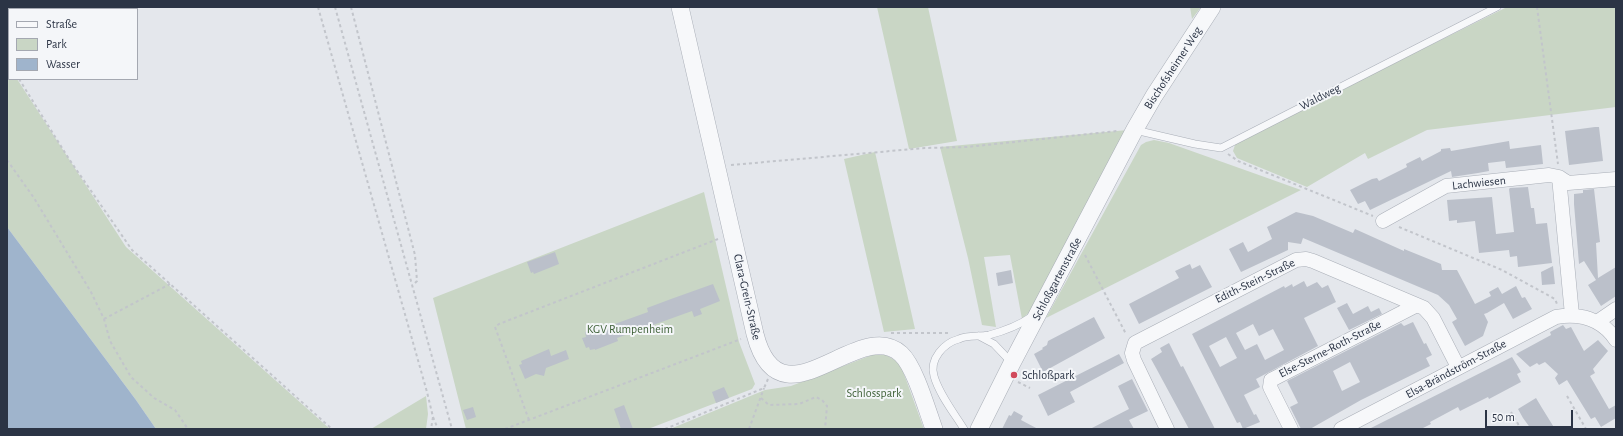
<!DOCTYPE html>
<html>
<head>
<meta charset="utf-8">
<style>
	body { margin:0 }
	#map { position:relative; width:1623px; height:436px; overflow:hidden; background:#e4e7ec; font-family:"Alegreya Sans",sans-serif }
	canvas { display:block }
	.frame { position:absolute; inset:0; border:8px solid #2b3445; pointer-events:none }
	.legend { position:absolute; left:8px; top:8px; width:130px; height:72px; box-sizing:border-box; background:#f4f6f9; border:1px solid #a4a8b1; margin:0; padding:5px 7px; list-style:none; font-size:12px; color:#2b3445 }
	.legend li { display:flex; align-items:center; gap:8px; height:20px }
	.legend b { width:20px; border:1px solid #a4a8b1 }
	.scale { position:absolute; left:1485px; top:410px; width:88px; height:18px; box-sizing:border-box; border:2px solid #2b3445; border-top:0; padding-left:5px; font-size:12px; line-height:14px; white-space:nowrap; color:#2b3445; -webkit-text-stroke:3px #f4f6f9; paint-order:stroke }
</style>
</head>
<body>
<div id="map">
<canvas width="1623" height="436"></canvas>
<div class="frame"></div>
<ul class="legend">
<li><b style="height:5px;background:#f7f8fa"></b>Straße</li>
<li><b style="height:11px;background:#c9d6c5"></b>Park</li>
<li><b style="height:11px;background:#9fb4cc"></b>Wasser</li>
</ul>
<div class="scale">50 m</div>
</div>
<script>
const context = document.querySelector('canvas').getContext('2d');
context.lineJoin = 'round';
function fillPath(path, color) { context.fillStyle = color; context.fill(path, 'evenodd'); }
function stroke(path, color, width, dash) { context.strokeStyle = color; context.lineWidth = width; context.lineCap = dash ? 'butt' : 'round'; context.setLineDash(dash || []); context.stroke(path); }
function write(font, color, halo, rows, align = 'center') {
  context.font = font + ' "Alegreya Sans",sans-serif'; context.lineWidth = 4; context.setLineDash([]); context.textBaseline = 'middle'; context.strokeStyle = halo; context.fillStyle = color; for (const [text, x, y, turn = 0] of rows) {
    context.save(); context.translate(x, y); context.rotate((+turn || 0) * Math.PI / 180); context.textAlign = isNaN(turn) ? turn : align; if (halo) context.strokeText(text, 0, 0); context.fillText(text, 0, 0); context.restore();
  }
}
fillPath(new Path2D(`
	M877 7H928L957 141 909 149Z
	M1190 7H1201L1192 19Z
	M1507 7H1616V107L1427 130 1368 159 1365 153 1307 187 1237 158 1233 151 1236 142Z
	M7 64 9 67V79H17L126 247 330 429H156L136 400 7 227Z
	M1128 130 1035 307 1022 319 1010 255 984 257 996 327 982 325 968 258 940 147Z
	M1154 140 1169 143 1301 190 1046 318 1141 145 1146 142Z
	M875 152 915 329 884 332 844 159Z
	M704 192 739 342 755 384 752 389 648 429H466L433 298Z
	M872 355H886L900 363 924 429H670L765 390 791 386Z
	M426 396 428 414 426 429H371Z`), '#c9d6c5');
fillPath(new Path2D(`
	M7 227 136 400 156 429H7Z`), '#9fb4cc');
fillPath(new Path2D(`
	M1595 127H1599L1603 161 1569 165 1565 131Z
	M1509 141 1510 149 1541 145 1543 164 1506 168 1505 161 1488 163 1489 171 1478 173 1452 177 1451 171 1370 210 1365 201 1358 204 1350 190 1372 179 1377 178 1379 181 1407 167 1406 164 1420 157 1422 161 1441 151V149L1450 148 1451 151Z
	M1528 187 1531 208H1534L1536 224 1547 223 1552 263 1518 267 1517 256 1510 257 1509 250 1479 253 1475 221 1457 223V220L1449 221 1447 200 1492 197 1496 234 1514 232 1509 189 1510 188Z
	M1594 189 1600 242 1596 243 1598 278 1616 267V296L1601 306 1588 285 1596 280 1584 261 1579 264 1574 204V194L1583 193V190Z
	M1296 212 1313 216 1353 233 1355 229 1404 251V249L1441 264 1442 270H1457L1475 304 1491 296 1489 292 1498 287 1502 294 1516 286 1522 298 1525 297 1532 309 1513 319 1504 303 1487 313 1484 314 1488 322 1483 336 1465 346 1452 322 1457 319 1449 305 1438 295 1303 238 1301 244 1288 242V250L1241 272 1229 249 1243 242 1248 252 1272 239 1267 227Z
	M555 252 559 264 534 274 533 272 531 273 527 262Z
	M1190 264 1192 269 1200 265 1212 287 1139 324 1129 304 1179 278 1175 271Z
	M1553 266 1555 284 1542 285 1541 272Z
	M1011 270 1013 283 998 286 996 273Z
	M1304 281 1307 287 1317 282 1322 288 1328 285 1336 302 1304 318 1318 346 1256 379 1260 387 1244 395 1254 415 1256 414 1260 422 1243 429 1240 422 1237 423 1192 334 1284 286 1285 288 1292 284 1293 287ZM1253 324 1259 336 1273 329 1284 350 1265 360 1257 344 1245 350 1236 333ZM1226 337 1237 358 1220 367 1209 346Z
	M713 284 720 301 700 309 702 314 694 317 692 311 617 338 618 341 595 350V349L590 350 589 347 586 348 582 338 586 337 585 332 612 325 648 312 647 308 671 299Z
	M1347 303 1353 314 1368 306 1371 312 1379 308 1382 314 1349 330 1337 308Z
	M1094 317 1105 338 1043 372 1034 354 1043 349 1042 348 1047 345 1048 341Z
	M1413 322 1424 344 1426 343 1432 355 1426 358 1430 366 1361 400 1310 429H1301L1290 407 1298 403 1287 381 1401 323 1404 326ZM1350 362 1360 382 1342 391 1333 371Z
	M1563 325 1566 329 1571 327 1584 351 1598 340 1608 351 1593 369 1595 373 1590 376 1609 409 1616 405V418L1601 427 1595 417 1591 419 1567 380 1559 385 1555 378 1558 374 1545 362 1539 365 1537 363 1530 367 1516 354 1551 335 1550 332Z
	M1169 343 1181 367 1183 366 1215 429H1189L1156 368 1151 359 1162 352 1160 348Z
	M549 349 551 356 566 350 569 359 546 368 544 376 536 374 525 379 519 365 522 364 521 361Z
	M1119 354 1124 363 1070 392 1075 402 1048 416 1038 395Z
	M1512 357 1521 372 1517 374 1521 382 1489 399 1488 397 1460 411 1458 407 1430 422 1431 424 1421 429H1369Z
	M1132 379 1148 411 1129 420 1134 429H1090L1129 409 1118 386Z
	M724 387 729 398 716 403 712 392Z
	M1536 398 1542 408 1555 429H1531L1523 418 1518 409Z
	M624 405 633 429H621L614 409Z
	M473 407 476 417 467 420 463 410Z
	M1014 411 1023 416 1021 420 1038 429H1002L1009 415 1011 416Z`), '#bbc0ca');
const service = new Path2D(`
	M1135 130 1195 144 1221 148 1497 7
	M979 336 994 344 1012 363
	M964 429C954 413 939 394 934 376 929 359 944 343 959 339 968 335 979 337 989 335 1004 331 1018 326 1031 317`);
const minor = new Path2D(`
	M1559 177 1572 315
	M1383 221 1446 186 1549 175 1559 177 1568 183 1616 179
	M1597 322 1616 309
	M1167 429 1134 360 1132 353 1135 343 1296 260 1306 259 1313 261 1424 308 1433 318 1458 367
	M1291 429 1270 387 1271 380 1417 305
	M1341 429 1556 317C1580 313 1602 319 1616 340`);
const tertiary = new Path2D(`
	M680 7 755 334C780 432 859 315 901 354 915 367 927 410 934 429
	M979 429 1012 363 1135 129 1154 96 1212 7`);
stroke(service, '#a9aeb7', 8);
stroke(minor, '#a9aeb7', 15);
stroke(tertiary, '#a9aeb7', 18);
stroke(new Path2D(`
	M318 7 427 392 433 417 431 429
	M335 7 452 429
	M351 7 415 255 417 281 413 285
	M1537 7 1558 164
	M7 59 9 62
	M19 79 69 159 132 250 332 429
	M1228 154 1238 161 1373 216
	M7 160 34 198 91 292 104 319 110 341 131 377 154 398 175 410 188 429
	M731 165 925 148 967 147 1117 131
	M1399 227 1502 270 1555 299 1557 304
	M1085 255 1126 334
	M104 319 170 284
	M891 333H950
	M1018 382 1030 388
	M1567 396 1586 429
	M761 398 769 405 799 404 816 397 822 400 827 406 825 429
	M1511 412 1521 429
	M433 417 438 429
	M529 420 495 327 499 324 718 239
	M505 429 741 339
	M665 429 764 388 768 379
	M749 429 764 388`), '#c2c5cb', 2, [3, 3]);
stroke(service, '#f7f8fa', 7);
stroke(minor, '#f7f8fa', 14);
stroke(tertiary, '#f7f8fa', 17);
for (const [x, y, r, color] of [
	[1014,375,4,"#d1495b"]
]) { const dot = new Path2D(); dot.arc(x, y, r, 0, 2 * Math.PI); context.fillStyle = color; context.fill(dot); stroke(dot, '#f4f6f9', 1.5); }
write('12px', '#2b3445', '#f4f6f9', [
	["Bischofsheimer Weg",1173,68,-57],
	["Waldweg",1320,97,-27],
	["Lachwiesen",1479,183,-6],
	["Schloßgartenstraße",1057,279,-62],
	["Edith-Stein-Straße",1255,281,-26],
	["Clara-Grein-Straße",747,297,77],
	["Else-Sterne-Roth-Straße",1330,349,-27],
	["Elsa-Brändström-Straße",1456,369,-28]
]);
write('12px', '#3f6138', '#f4f6f9', [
	["KGV Rumpenheim",630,329],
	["Schlosspark",874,393]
]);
write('12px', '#2b3445', '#f4f6f9', [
	["Schloßpark",1022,375]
], 'left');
</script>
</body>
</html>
